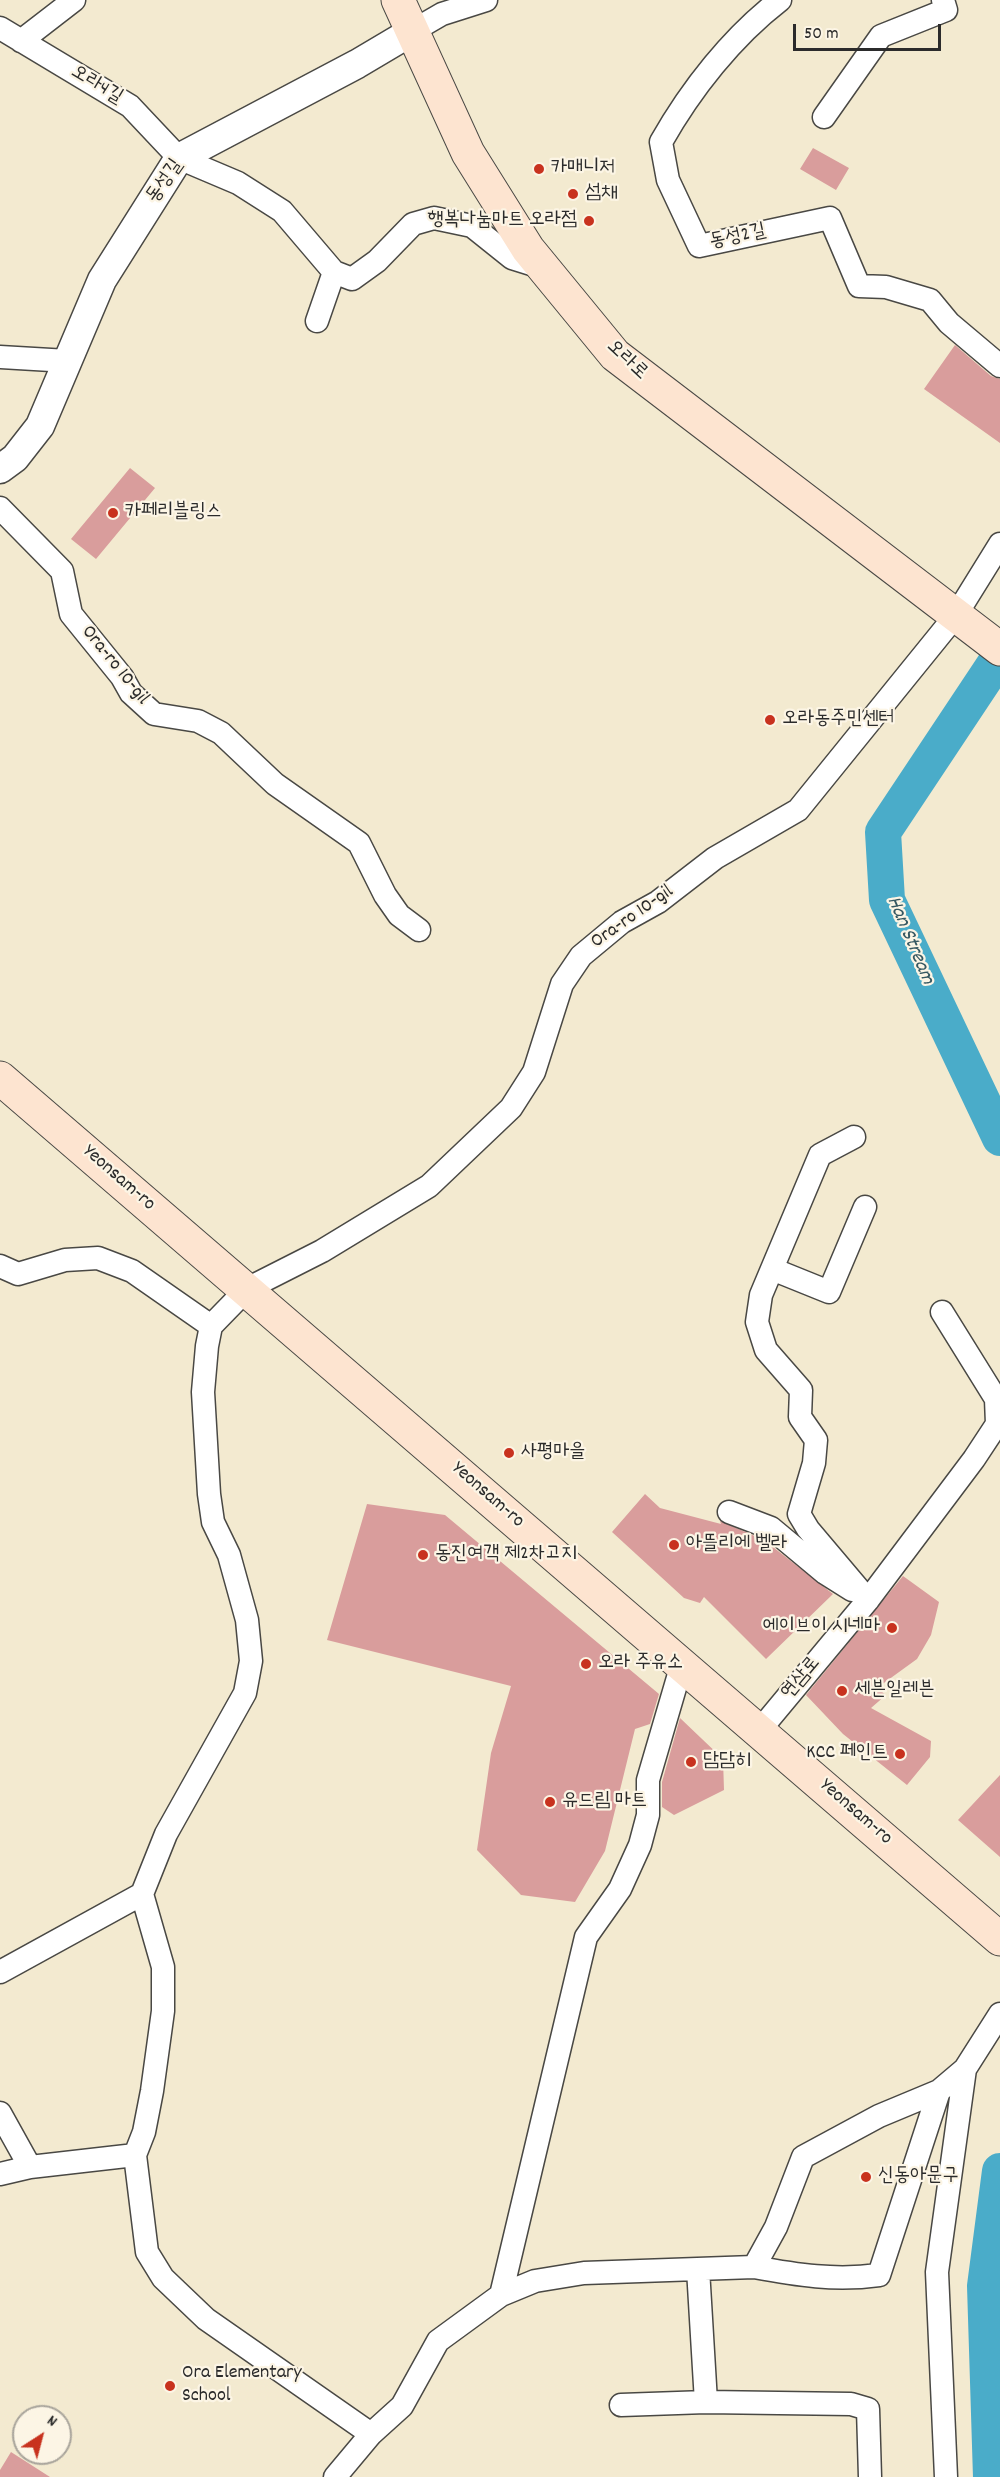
<!DOCTYPE html>
<html>
<head>
<meta charset="utf-8">
<style>
	body { margin:0 }
	#map { position:relative; width:1000px; height:2477px; overflow:hidden; background:#f3ead0; font-family:Dekko,sans-serif }
	canvas { display:block }
	.north { position:absolute; left:12px; top:2405px; width:60px; height:60px; box-sizing:border-box; background:#fcf5e5; border:2px solid #a8a49b; border-radius:50%; rotate:36deg; font-size:16px; font-weight:700; line-height:24px; text-align:center; color:#2b2b2b }
	.north::after { content:''; display:block; margin:auto; width:21px; height:27px; background:#c8321e; clip-path:polygon(50% 0,100% 100%,50% 72%,0 100%) }
	.scale { position:absolute; left:793px; top:24px; width:148px; height:27px; box-sizing:border-box; border:3px solid #2b2b2b; border-top:0; padding-left:8px; font-size:18px; line-height:21px; white-space:nowrap; color:#2b2b2b; -webkit-text-stroke:4px #fcf5e5; paint-order:stroke }
</style>
</head>
<body>
<div id="map">
<canvas width="1000" height="2477"></canvas>
<div class="north">N</div>
<div class="scale">50 m</div>
</div>
<script>
const context = document.querySelector('canvas').getContext('2d');
context.lineJoin = 'round';
function stroke(path, color, width, dash) { context.strokeStyle = color; context.lineWidth = width; context.lineCap = dash ? 'butt' : 'round'; context.setLineDash(dash || []); context.stroke(path); }
function fillPath(path, color) { context.fillStyle = color; context.fill(path, 'evenodd'); }
function write(font, color, halo, rows, align = 'center') {
  context.font = font + ' Dekko,"Poor Story",sans-serif'; context.lineWidth = 4.5; context.setLineDash([]); context.textBaseline = 'middle'; context.strokeStyle = halo; context.fillStyle = color; for (const [text, x, y, turn = 0] of rows) {
    context.save(); context.translate(x, y); context.rotate((+turn || 0) * Math.PI / 180); context.textAlign = isNaN(turn) ? turn : align; if (halo) context.strokeText(text, 0, 0); context.fillText(text, 0, 0); context.restore();
  }
}
stroke(new Path2D(`
	M1000 656 883 832 887 900 1000 1138
	M991 2477 985 2286 1000 2171`), '#4aacc9', 36);
fillPath(new Path2D(`
	M813 148 849 168 836 190 800 169Z
	M955 345 991 376 1000 379V443L924 389Z
	M130 468 155 488 96 559 71 539Z
	M645 1494 660 1508 721 1524 720 1521 764 1540 833 1594 766 1659 704 1597 700 1603 684 1598 612 1532Z
	M367 1504 445 1515 659 1694 650 1724 635 1729 605 1851 575 1902 521 1895 477 1850 491 1753 511 1686 327 1640Z
	M903 1576 939 1602 931 1635 917 1659 877 1688 886 1695 871 1708 931 1741 930 1757 907 1785 843 1734 806 1695Z
	M680 1718 723 1759 724 1790 674 1815 662 1807V1782Z
	M1000 1775V1857L958 1820Z
	M11 2452 50 2477H0V2470Z`), '#d99d9c');
const minor = new Path2D(`
	M780 0C732 37 691 89 661 142L668 180 699 246 830 218 859 286 886 287 930 300 949 323 1000 366
	M0 28 130 106 179 158 238 183 282 211 334 272 352 279 377 261 413 224 434 218 472 226 512 258 544 268
	M411 32 442 14 486 0
	M21 41 74 0
	M824 117 881 36 946 10 943 0
	M317 321 334 272
	M0 357 68 361
	M0 508 62 571 71 614 122 677 131 693 154 714 198 721 221 733 275 784 359 843 385 895 399 915 419 930
	M854 1137 820 1155 761 1295 757 1322 766 1350 801 1390 800 1417 816 1440 814 1463 799 1514 808 1529 868 1600
	M0 1266 18 1274 65 1260 98 1258 132 1271 211 1326
	M772 1269 829 1292 865 1207
	M729 1512 771 1528 825 1573 852 1590
	M759 1731 868 1600 974 1459 997 1424 996 1399 942 1312
	M0 1972 142 1894
	M0 2113 30 2167
	M0 2174 30 2167 135 2155
	M754 2267C797 2275 835 2281 879 2275L939 2091
	M698 2269 706 2402
	M501 2295 586 1937 620 1889 640 1845 648 1815V1780L682 1664
	M621 2405 706 2402 851 2404 868 2409 870 2477
	M371 2434 206 2319 163 2278 147 2252 135 2155 144 2132 152 2091 163 2011V1967L142 1894 166 1834 245 1693 251 1661 247 1620 229 1555 213 1522 209 1494 203 1392 207 1346 211 1326 247 1289 322 1251 429 1186 511 1108 534 1072 562 984 581 956 622 922 658 902 715 858 798 810 956 615 1000 544
	M335 2477 371 2434 402 2406 438 2341 501 2295 535 2281 584 2273 754 2267 776 2227 803 2157 879 2116 939 2091 965 2069 1000 2014
	M946 2477 937 2272 965 2069`);
const tertiary = new Path2D(`
	M0 469 15 458 40 426 102 280 179 158 357 64 411 32`);
const secondary = new Path2D(`
	M398 0 468 153 528 249 615 355 1000 649
	M0 1078 1000 1939`);
stroke(minor, '#494844', 25);
stroke(tertiary, '#494844', 31);
stroke(secondary, '#494844', 35);
stroke(minor, '#fff', 22);
stroke(tertiary, '#fff', 28);
stroke(secondary, '#fde4d0', 33);
for (const [x, y, r, color] of [
	[539,169,6,"#c8321e"],
	[573,194,6,"#c8321e"],
	[589,221,6,"#c8321e"],
	[113,513,6,"#c8321e"],
	[770,720,6,"#c8321e"],
	[509,1453,6,"#c8321e"],
	[674,1545,6,"#c8321e"],
	[423,1555,6,"#c8321e"],
	[892,1628,6,"#c8321e"],
	[586,1664,6,"#c8321e"],
	[842,1691,6,"#c8321e"],
	[900,1754,6,"#c8321e"],
	[691,1762,6,"#c8321e"],
	[550,1802,6,"#c8321e"],
	[866,2177,6,"#c8321e"],
	[170,2386,6,"#c8321e"]
]) { const dot = new Path2D(); dot.arc(x, y, r, 0, 2 * Math.PI); context.fillStyle = color; context.fill(dot); stroke(dot, '#fcf5e5', 2); }
write('20px', '#2b2b2b', '#fcf5e5', [
	["오라4길",96,86,31],
	["동성길",166,182,-55],
	["동성2길",738,238,-12],
	["오라로",626,361,43],
	["Ora-ro 10-gil",114,666,51],
	["Ora-ro 10-gil",633,918,-35],
	["Yeonsam-ro",118,1179,41],
	["Yeonsam-ro",487,1496,41],
	["연삼로",802,1679,-50],
	["Yeonsam-ro",855,1813,41]
]);
write('20px', '#2b2b2b', '#fcf5e5', [
	["카매니저",551,169],
	["섬채",585,194],
	["행복나눔마트 오라점",577,221,"right"],
	["카페리블링스",125,513],
	["오라동주민센터",782,720],
	["사평마을",521,1453],
	["아뜰리에 벨라",686,1545],
	["동진여객 제2차고지",435,1555],
	["에이브이 시네마",880,1628,"right"],
	["오라 주유소",598,1664],
	["세븐일레븐",854,1691],
	["KCC 페인트",888,1754,"right"],
	["담담히",703,1762],
	["유드림 마트",562,1802],
	["신동아문구",878,2177],
	["Ora Elementary",182,2374],
	["School",182,2397]
], 'left');
write('italic 21px', '#365862', '#fcf5e5', [
	["Han Stream",909,941,67]
]);
</script>
</body>
</html>
